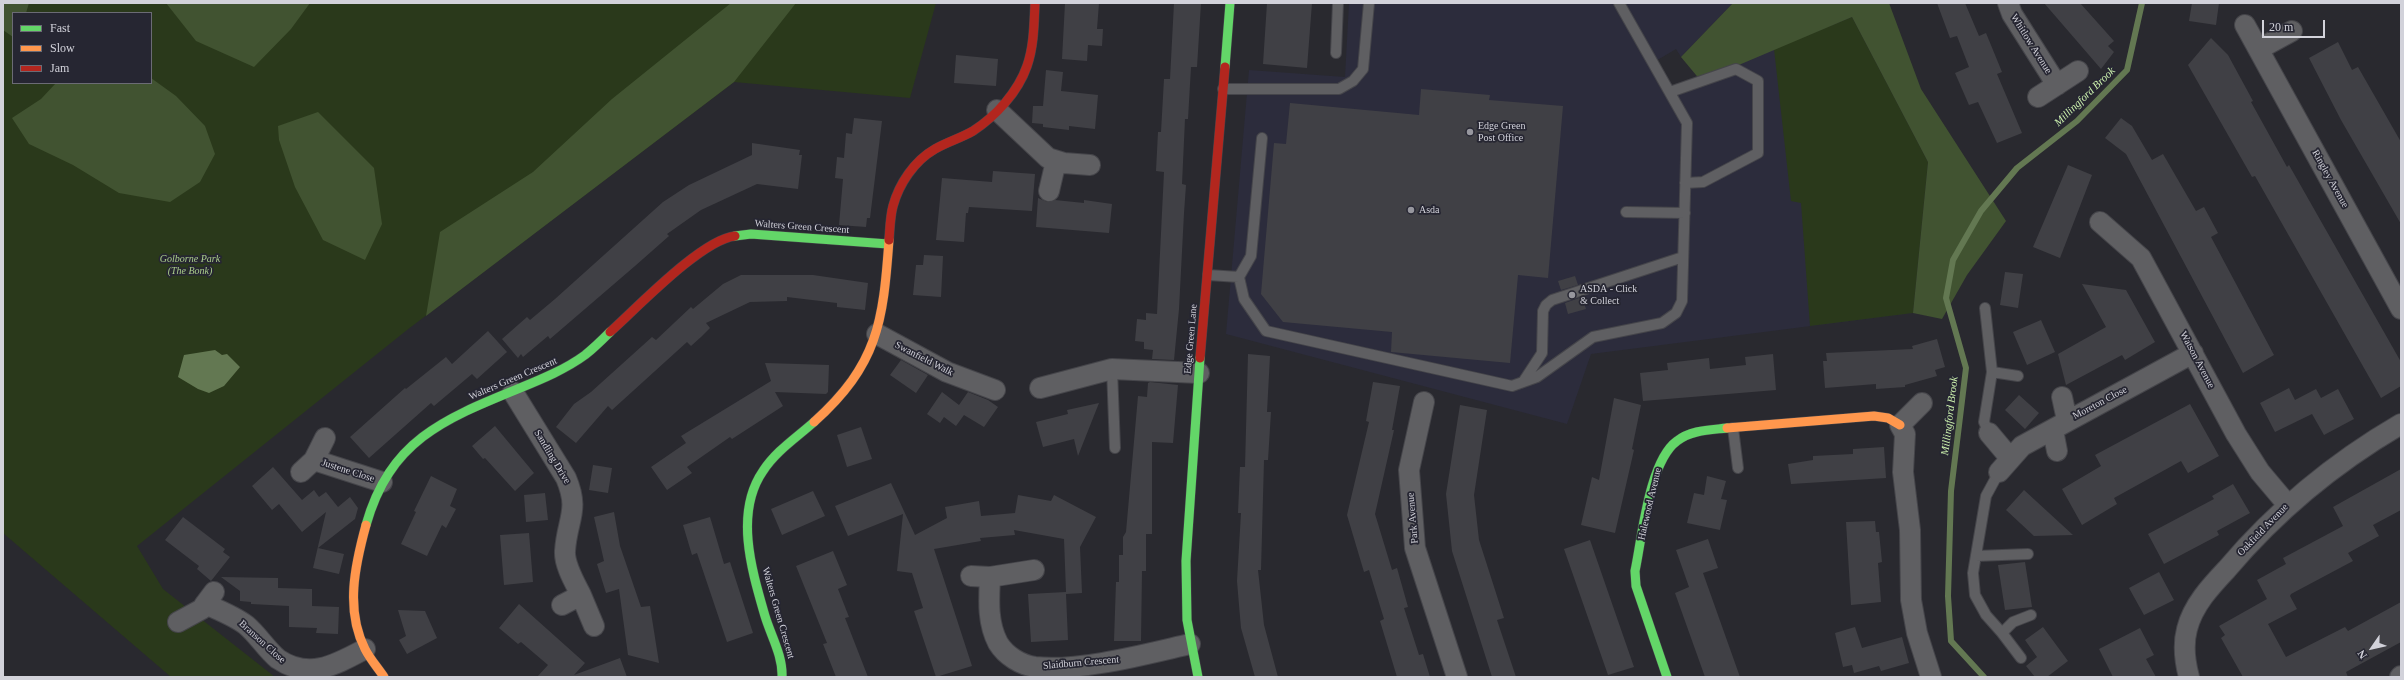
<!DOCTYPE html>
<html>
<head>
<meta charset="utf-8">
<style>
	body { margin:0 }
	#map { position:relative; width:2404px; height:680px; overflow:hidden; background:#29292f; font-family:"Times New Roman",serif }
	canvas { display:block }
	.frame { position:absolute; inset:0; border:4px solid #d2d2da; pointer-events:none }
	.legend { position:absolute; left:12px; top:12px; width:140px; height:72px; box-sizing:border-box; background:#262632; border:1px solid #6b6b75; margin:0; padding:5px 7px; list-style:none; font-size:12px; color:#d2d2da }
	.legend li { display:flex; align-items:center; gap:8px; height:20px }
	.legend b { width:20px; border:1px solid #6b6b75 }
	.north { position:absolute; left:2352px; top:628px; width:40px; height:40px; -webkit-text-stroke:3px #262632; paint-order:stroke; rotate:236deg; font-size:11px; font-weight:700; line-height:16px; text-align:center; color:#d2d2da }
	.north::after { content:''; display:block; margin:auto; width:14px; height:18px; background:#d2d2da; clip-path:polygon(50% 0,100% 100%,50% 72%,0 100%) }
	.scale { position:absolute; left:2262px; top:20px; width:63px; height:18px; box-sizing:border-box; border:2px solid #d2d2da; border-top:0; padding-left:5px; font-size:12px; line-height:14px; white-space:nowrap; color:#d2d2da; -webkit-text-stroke:3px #262632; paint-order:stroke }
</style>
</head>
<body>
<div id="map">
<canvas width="2404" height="680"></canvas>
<div class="frame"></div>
<ul class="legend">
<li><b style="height:5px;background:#63d668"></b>Fast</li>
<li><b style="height:5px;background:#ff974d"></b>Slow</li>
<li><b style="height:5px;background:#b3261e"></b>Jam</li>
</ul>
<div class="north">N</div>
<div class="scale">20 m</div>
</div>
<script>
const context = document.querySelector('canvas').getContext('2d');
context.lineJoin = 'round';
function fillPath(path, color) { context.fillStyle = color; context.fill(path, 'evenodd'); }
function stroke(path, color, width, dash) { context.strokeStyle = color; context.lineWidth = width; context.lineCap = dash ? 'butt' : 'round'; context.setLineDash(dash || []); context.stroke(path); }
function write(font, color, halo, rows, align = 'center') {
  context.font = font + ' "Times New Roman",serif'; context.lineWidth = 3.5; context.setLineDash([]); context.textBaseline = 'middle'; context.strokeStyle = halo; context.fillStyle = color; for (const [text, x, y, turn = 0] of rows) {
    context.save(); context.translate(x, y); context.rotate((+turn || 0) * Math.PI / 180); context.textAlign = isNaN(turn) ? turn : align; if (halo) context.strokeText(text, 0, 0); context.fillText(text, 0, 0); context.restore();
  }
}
fillPath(new Path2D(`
	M1349 3H1733L1681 57 1676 49 1654 62 1671 91 1852 17 1913 313 1591 354 1567 424 1226 334 1249 70 1345 77Z`), '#2c2c3c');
fillPath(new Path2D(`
	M3 3H936L910 98 734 82 407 330 137 546 163 589 275 677H171L3 533ZM13 13H151V83H13Z
	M1852 17 1928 162 1913 313 1810 326 1801 203 1791 201 1774 49Z`), '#2a391b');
fillPath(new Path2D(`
	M3 3H29L26 13H13V37L3 30Z
	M166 3H310L291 29 254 67 196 41Z
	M731 3H796L734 82 426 316 440 232 533 172 612 99Z
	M1733 3H1889L1921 89 2006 221 1967 275 1942 319 1913 313 1928 162 1852 17 1701 81 1681 57Z
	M151 78 176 96 205 126 215 154 200 182 170 202 119 193 73 165 29 144 12 118 41 99 56 83H151Z
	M318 112 374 168 382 224 365 260 323 240 295 187 279 140 278 126Z`), '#415331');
fillPath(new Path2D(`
	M215 350 222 355 227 354 240 367 224 386 209 393 198 389 178 377 184 355Z`), '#637852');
stroke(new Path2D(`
	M1984 677 1951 641 1948 596 1951 491 1966 368 1946 298 1953 260 1981 211 2017 168 2077 121 2127 70 2142 3`), '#637852', 6);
fillPath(new Path2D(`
	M1065 3H1099L1097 29H1103L1102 46 1088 45 1087 61 1062 59Z
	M1174 3H1201L1197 67H1191L1188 119H1185L1182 184 1186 185 1184 213 1179 309 1174 360 1152 359 1153 350 1144 349V342L1135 341 1137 319 1146 320V313L1157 314 1164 172 1156 171 1158 132H1161L1164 79H1170Z
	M1267 3H1312L1307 68 1263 64Z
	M1937 3H1965L1979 36 1986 33 2002 72 1997 74 2022 133 1997 143 1978 102 1969 105 1955 73 1969 67 1957 36 1950 38Z
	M2044 3H2080L2114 41 2108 46 2114 52 2101 69Z
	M2192 3H2219L2216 25 2189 21Z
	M2211 38 2228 55 2253 101 2251 102 2287 167 2289 165 2401 362V386L2381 398 2255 176 2252 177 2188 65Z
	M2338 42 2352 70 2358 67 2401 142V224L2341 120 2309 58Z
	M956 55 998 59 996 86 954 83Z
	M1046 70 1063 72 1061 91 1098 95 1095 129 1069 126V130L1043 127V124L1032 123 1033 106H1043Z
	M1421 89 1490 95 1489 100 1563 106 1548 278 1518 275 1510 363 1391 352 1392 332 1283 322 1261 294 1274 143 1286 144 1290 103 1419 115Z
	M854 118 882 121 870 218H867L866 227 839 225 843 179 835 178 837 157 844 158 846 133 852 134Z
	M2121 118 2132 126 2152 160 2163 154 2196 211 2204 207 2218 233 2211 237 2274 355 2243 373 2126 154 2105 138Z
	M752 143 800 150 799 155H802L798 189 757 184 701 210 667 234 669 236 635 266 550 339 548 336 523 357 521 354 518 358 502 339 527 317 530 320 555 299 663 202 689 185 752 155Z
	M2068 165 2092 175 2060 258 2033 247Z
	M993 171 1035 174 1032 211 969 207 968 213H966L964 242 936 240 942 178 992 182Z
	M1038 198 1047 202 1055 200 1084 203V200L1112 204 1109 233 1036 227Z
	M924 255 943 256 941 297 913 295 916 265H923Z
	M2005 272 2023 274 2018 308 2000 305Z
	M741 275H813L868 283 865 310 837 307V303L787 297V301L750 302 706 323 710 328 701 337 691 346 687 342 612 410 608 406 576 443 556 427 574 404 591 392 652 337 656 340 691 307 693 309 723 284Z
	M1575 276 1578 285 1561 290 1558 281Z
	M2082 284 2126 290 2155 342 2125 360 2122 355 2066 385 2058 354 2106 327Z
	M1582 297 1586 309 1568 314 1565 303Z
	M2041 320 2055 352 2027 365 2013 332Z
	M488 331 507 352 477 379 472 374 434 406 431 403 369 458 350 437 405 388 406 389 446 357 452 364Z
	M1937 339 1945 367 1935 370 1937 376 1905 385V387L1876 389V384L1825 388 1823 361H1827L1826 353 1913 349 1912 346Z
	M1248 354 1270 356 1267 412H1271L1268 460H1264L1261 570H1258L1264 625 1278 677H1255L1241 628 1239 605 1237 581 1241 513H1238L1240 467H1245Z
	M1773 354 1776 390 1643 401 1640 373 1668 370 1667 363 1709 358 1710 369 1746 365 1745 357Z
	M901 360 928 375 916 393 890 375Z
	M765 363 829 365 828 392 826 394 775 392 783 406 732 439 730 437 687 467 692 473 667 490 651 467 686 443 681 436 771 381Z
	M1150 382 1178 385 1173 443 1152 442V534H1146V571H1142L1141 641H1114L1116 582H1119V555H1123V537L1126 532 1138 396 1147 397 1148 383Z
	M1373 382 1400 386 1392 430H1394L1375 514 1392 570 1397 568 1408 607 1404 608 1419 655 1423 654 1430 677H1397L1380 621 1384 619 1369 570 1364 572 1347 515 1369 422 1366 421Z
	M2289 388 2295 400 2316 389 2321 398 2338 389 2354 419 2324 435 2312 414 2275 432 2260 403Z
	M942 392 959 405 968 392 988 400 998 407 984 427 964 415 956 426 944 417 940 423 927 414Z
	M2019 395 2039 413 2025 429 2005 410Z
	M1614 398 1641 405 1632 449 1634 450 1615 533 1581 525 1592 477 1599 480Z
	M1099 403 1078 456 1074 439 1043 447 1036 422 1068 414 1067 410Z
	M2190 404 2219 456 2188 473 2181 461 2114 498 2117 504 2082 525 2062 489 2101 466 2095 455Z
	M1460 405 1487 410 1474 495 1479 540 1504 618 1497 620 1516 677H1492L1452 551 1446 494Z
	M495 426 534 473 515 491 485 458 483 459 472 446Z
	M861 427 872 459 847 467 837 435Z
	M1884 447 1886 478 1791 484 1788 464 1813 460V456L1853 454V449Z
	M593 465 612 468 608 493 589 490Z
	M273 467 302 500 314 490 319 497 326 492 338 507 350 497 358 508 355 519 318 548 344 554 339 574 313 568 326 512 302 532 279 504 272 510 252 486Z
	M2401 469V510L2373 525 2379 536 2348 553 2353 561 2291 594 2290 596 2297 609 2268 624 2286 657 2345 627 2348 631 2401 602V642L2346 672 2348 677H2243L2221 638 2225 635 2219 626 2267 599 2257 580 2286 564 2283 558 2343 526 2333 507Z
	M431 476 457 489 450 506 456 509 446 528 442 525 427 556 401 544 416 512 414 511Z
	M1707 476 1726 481 1721 499 1727 500 1720 530 1687 523 1694 493 1704 495Z
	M891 483 915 535 947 518 945 507 979 501 981 516 1015 513 1018 495 1051 501 1054 495 1096 517 1080 547 1082 593 1066 594 1068 640 1031 642 1028 594 1066 592 1064 539 1014 530 1015 535 980 538 981 541 934 549 972 666 936 677 914 611 923 608 912 573 897 571 903 514 848 536 835 506Z
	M2233 484 2250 513 2217 531 2219 535 2164 564 2148 534 2214 499 2212 496Z
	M2024 490 2073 535 2034 536 2006 510Z
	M813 491 825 516 782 535 771 509Z
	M545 493 548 520 526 522 524 495Z
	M614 512 620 546 641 607 650 606 659 663 628 655 619 589 606 593 597 564 604 561 594 517Z
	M183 517 225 549 223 552 230 557 211 581 197 569 199 566 165 540Z
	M710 517 724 564 730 562 753 633 727 642 697 553 692 555 683 525Z
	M1875 521 1876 532H1879L1882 562 1878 563 1881 602 1851 605 1846 522Z
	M529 533 533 582 504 585 500 535Z
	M1708 539 1718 568 1703 573 1740 677H1705L1675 593 1689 587 1676 550Z
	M1590 540 1634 667 1608 675 1564 549Z
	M833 551 847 585 838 589 849 617 845 618 868 677H836L823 644 827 643 796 566Z
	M2025 562 2032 607 2005 610 1998 565Z
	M2159 572 2174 600 2144 615 2129 588Z
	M221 577 278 578V588L312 589V606L339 607 338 634 316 633 317 628 289 627V606L251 604V602L240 601V591Z
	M519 604 585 663 574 675 620 658 627 677H537L548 665 521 642 518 644 499 628Z
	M398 610 425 611 437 638 407 654 399 640 406 636Z
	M1855 627 1862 648 1902 637 1909 663 1881 671 1879 666 1854 673 1852 665 1843 667 1835 633Z
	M2043 627 2068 661 2047 677H2035L2026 666 2037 657 2025 640Z
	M2140 628 2154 655 2146 659 2156 677H2113L2099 649Z`), '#404045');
const lane = new Path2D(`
	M1336 53 1338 3
	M1223 89H1339L1353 81 1363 69 1369 3
	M1670 92 1736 69 1758 81V153L1703 182 1685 183
	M1626 212 1685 213
	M1208 275 1239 277 1244 299 1266 331 1512 386 1537 377 1593 337 1662 323 1676 313 1682 301 1687 123 1619 3
	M1239 277 1251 256 1262 138
	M1985 308 1992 372 1984 422 1989 433
	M1112 369 1115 448
	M1992 372 2018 376
	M1523 382 1542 353 1543 311 1546 305 1552 300 1683 257
	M1733 428 1738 468
	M1999 472 1986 496 1973 573 1975 595 1986 615 2002 633 2013 622 2031 615
	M1976 556 2028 554
	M2002 633 2021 658`);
const street = new Path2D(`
	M2008 3 2012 14 2057 85
	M2245 25 2401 309
	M2259 49 2292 31
	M2038 97 2078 71
	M997 110 1048 158 1064 163 1090 165
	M1049 191 1056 161
	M2100 222 2141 258 2236 434 2260 472 2287 504
	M877 334 947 372 995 390
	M1040 388 1112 369 1199 373
	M513 392 566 478C580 511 567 519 565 551 564 565 575 583 581 595
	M2062 397 2067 420
	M1424 402 1409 470 1415 548 1457 677
	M1922 403 1900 425 1905 434 1903 472 1910 530 1911 600 1917 633 1931 677
	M2053 430 2057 451
	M1989 433 2010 458
	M314 460 382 482
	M301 472 314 460 325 438
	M1999 472 2022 446 2193 353
	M971 576 990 577 1034 570
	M990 577C989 599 987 622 998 643 1006 656 1021 665 1035 667 1079 672 1146 654 1190 644
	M214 592 205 604C219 610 234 616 246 625 258 635 266 649 278 659 309 680 335 665 365 649
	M562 605 581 595 594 626
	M178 622 202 609 205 604
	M2189 677C2185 662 2183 644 2187 629 2193 605 2211 586 2227 569 2277 510 2334 463 2401 424
	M2400 677 2401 676`);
const fast = new Path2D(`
	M1225 67 1230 3
	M735 236 751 234 888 244
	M366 525C390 440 444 419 520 388 542 379 566 369 585 355 594 348 602 340 610 332
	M782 677C783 656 771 636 765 616 752 571 734 513 763 471 776 451 796 438 814 422
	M1198 677 1187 620 1186 561 1200 358
	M1667 677 1636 586 1635 571C1642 538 1649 461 1677 441 1691 430 1710 430 1727 428`);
const slow = new Path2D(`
	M814 422C878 364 883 323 889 240
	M1727 428 1874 416 1888 418 1900 425
	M366 525C355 565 345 610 365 649 370 659 378 668 384 677`);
const jam = new Path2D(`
	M889 240C890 229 890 217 893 206 899 184 914 161 935 149 947 142 961 138 973 131 996 116 1018 92 1027 66 1034 46 1034 24 1035 3
	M610 332C637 308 701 240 735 236
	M1200 358 1225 67`);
stroke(lane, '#45454a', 12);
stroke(street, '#45454a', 22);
stroke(fast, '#45454a', 10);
stroke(slow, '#45454a', 10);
stroke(jam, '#45454a', 10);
stroke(lane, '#5f5f62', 10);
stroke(street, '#5f5f62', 20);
stroke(fast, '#63d668', 9);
stroke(slow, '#ff974d', 9);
stroke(jam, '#b3261e', 9);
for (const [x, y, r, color] of [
	[1470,132,4,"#97979e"],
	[1411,210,4,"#97979e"],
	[1572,295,4,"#97979e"]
]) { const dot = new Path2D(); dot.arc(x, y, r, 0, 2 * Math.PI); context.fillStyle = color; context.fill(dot); stroke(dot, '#262632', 1.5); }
write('10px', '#d2d2da', '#262632', [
	["Whitlow Avenue",2031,44,58],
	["Ringley Avenue",2330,179,61],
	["Walters Green Crescent",802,227,4],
	["Edge Green Lane",1191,339,-85],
	["Swanfield Walk",924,359,27],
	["Watson Avenue",2197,360,62],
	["Walters Green Crescent",513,379,-23],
	["Moreton Close",2100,403,-28],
	["Sandling Drive",552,457,59],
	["Justene Close",348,471,18],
	["Halewood Avenue",1650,504,-77],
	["Park Avenue",1413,518,-95],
	["Oakfield Avenue",2263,530,-46],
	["Walters Green Crescent",778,613,74],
	["Branson Close",262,642,42],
	["Slaidburn Crescent",1081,663,-5]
]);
write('10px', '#d2d2da', '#262632', [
	["Edge Green",1478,126],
	["Post Office",1478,138],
	["Asda",1419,210],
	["ASDA - Click",1580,289],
	["& Collect",1580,301]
], 'left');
write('italic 10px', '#abce8b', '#262632', [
	["Golborne Park",190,259],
	["(The Bonk)",190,271]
]);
write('italic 11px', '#ccf1ac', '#262632', [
	["Millingford Brook",2085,97,-44],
	["Millingford Brook",1950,416,-83]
]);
</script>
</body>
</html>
